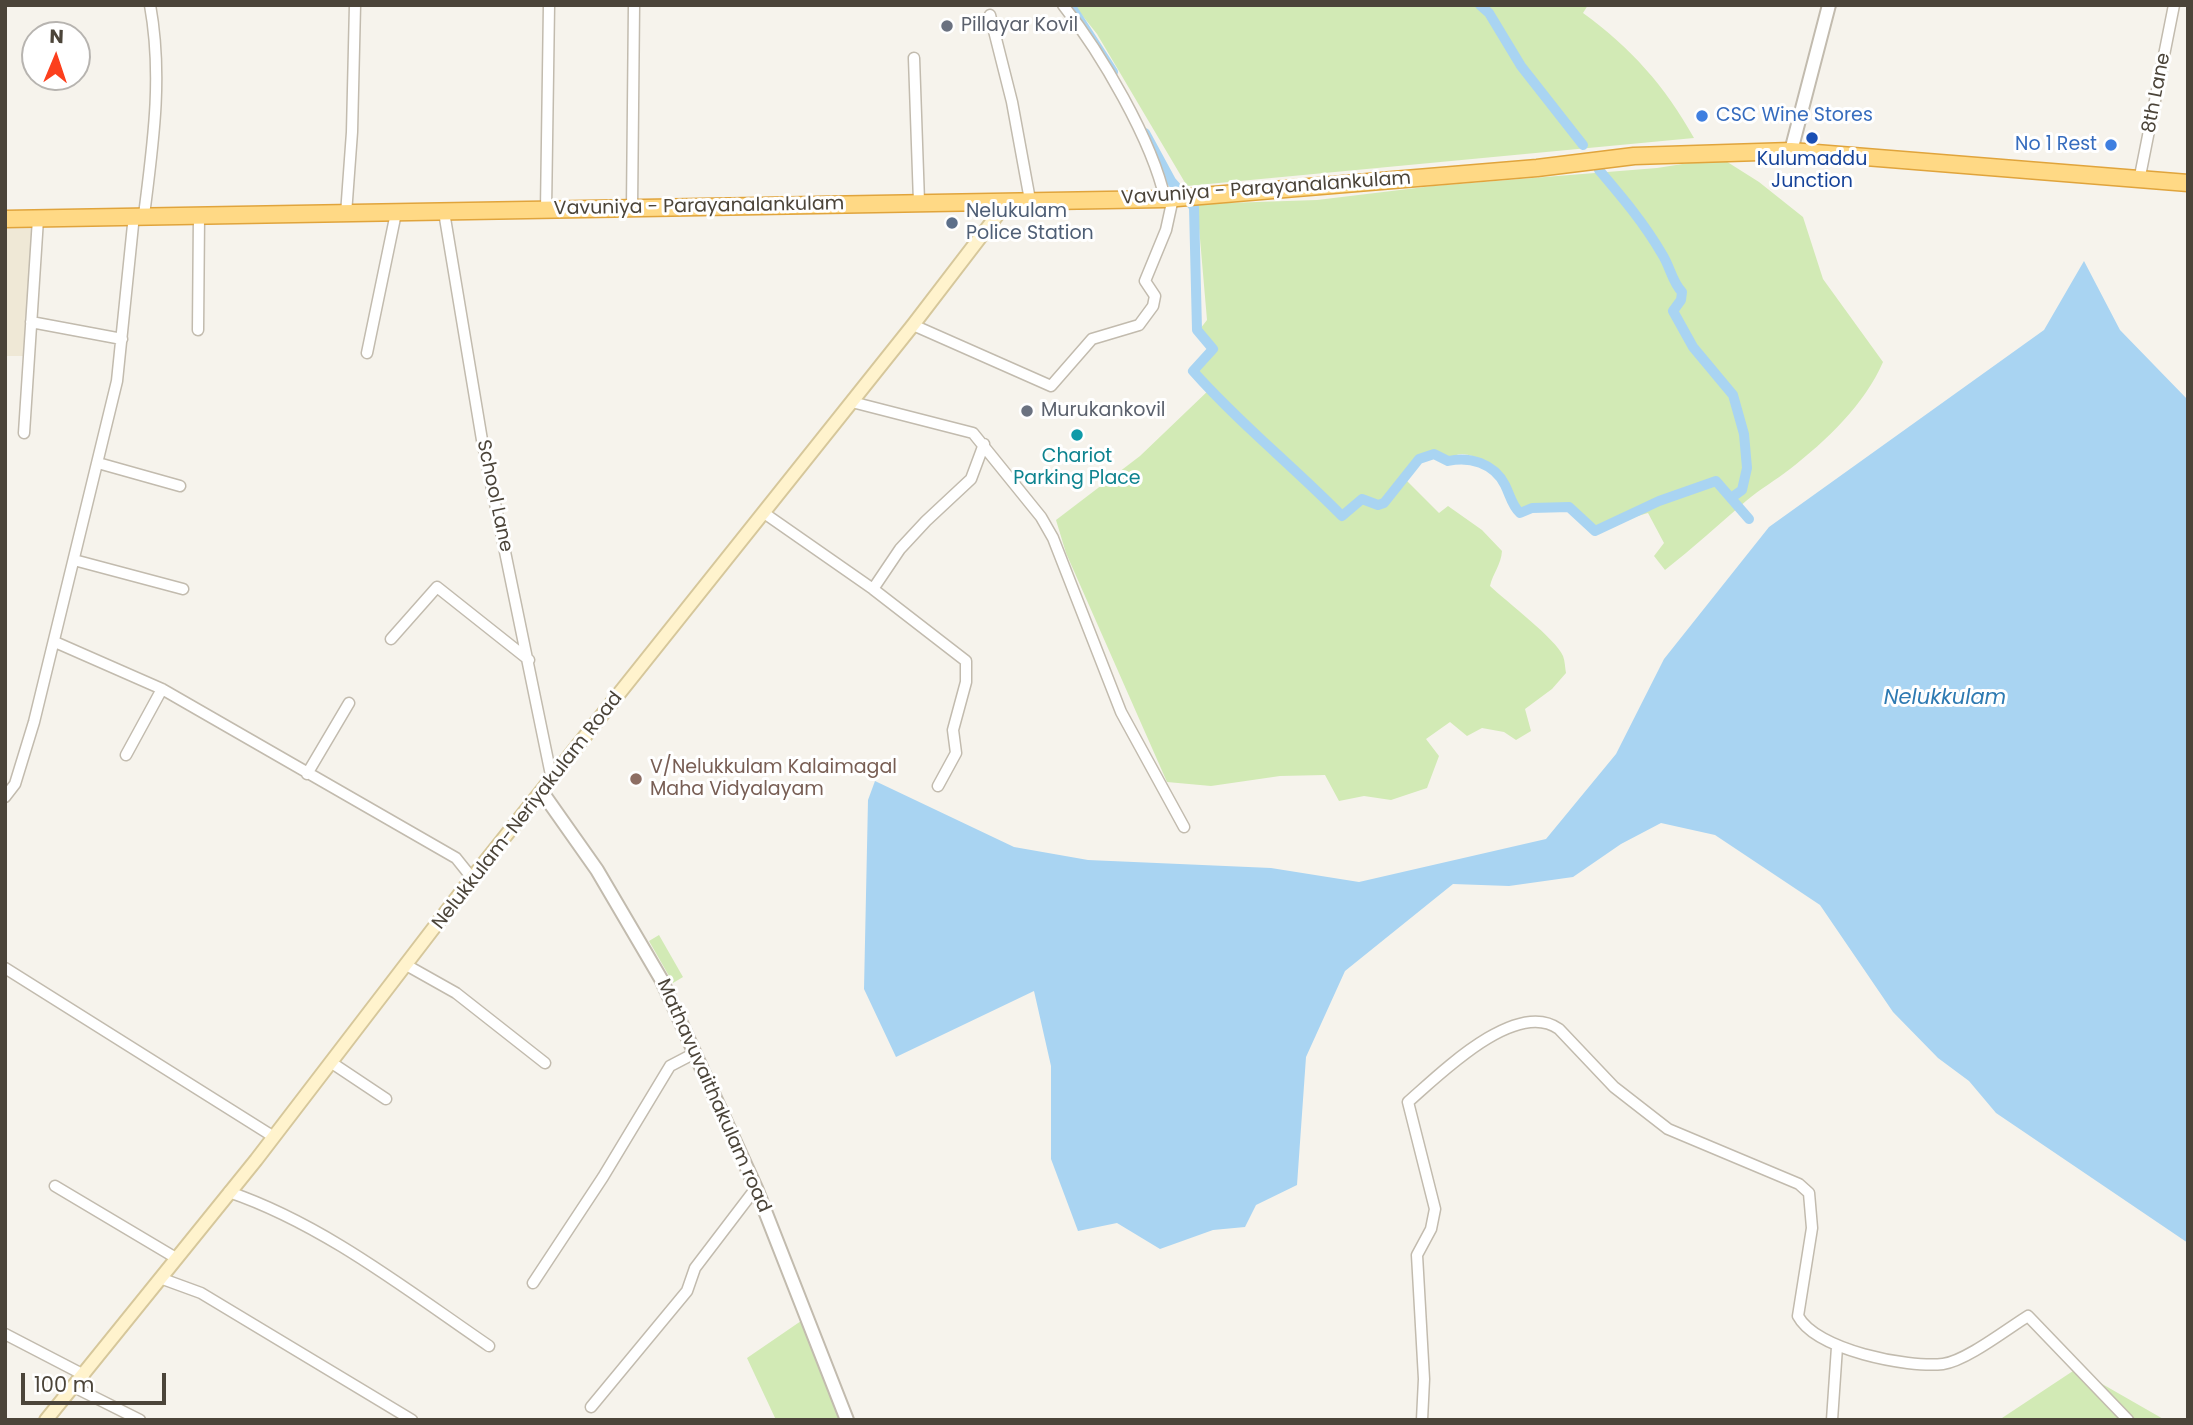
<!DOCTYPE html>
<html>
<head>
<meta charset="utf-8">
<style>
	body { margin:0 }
	#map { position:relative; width:2193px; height:1425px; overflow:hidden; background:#f6f3ec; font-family:Poppins,sans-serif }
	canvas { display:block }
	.frame { position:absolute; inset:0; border:7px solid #4b4439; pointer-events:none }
	.north { position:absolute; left:21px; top:21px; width:70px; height:70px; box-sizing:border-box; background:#fff; border:2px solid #b7b4b0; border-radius:50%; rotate:2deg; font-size:19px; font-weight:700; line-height:28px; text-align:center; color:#4b4439 }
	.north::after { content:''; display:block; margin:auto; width:24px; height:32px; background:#fc3f1d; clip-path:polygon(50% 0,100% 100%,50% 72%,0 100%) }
	.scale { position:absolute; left:21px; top:1373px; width:145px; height:32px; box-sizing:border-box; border:4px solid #4b4439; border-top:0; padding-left:9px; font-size:21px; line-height:24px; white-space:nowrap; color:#4b4439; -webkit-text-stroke:5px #fff; paint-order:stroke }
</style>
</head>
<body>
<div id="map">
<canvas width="2193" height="1425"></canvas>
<div class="frame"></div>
<div class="north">N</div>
<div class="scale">100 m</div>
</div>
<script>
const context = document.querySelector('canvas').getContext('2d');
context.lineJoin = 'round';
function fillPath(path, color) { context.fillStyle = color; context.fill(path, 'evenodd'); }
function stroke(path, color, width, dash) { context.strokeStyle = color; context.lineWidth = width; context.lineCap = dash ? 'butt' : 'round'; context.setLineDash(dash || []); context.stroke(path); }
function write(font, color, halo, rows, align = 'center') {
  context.font = font + ' Poppins,sans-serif'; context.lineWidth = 6; context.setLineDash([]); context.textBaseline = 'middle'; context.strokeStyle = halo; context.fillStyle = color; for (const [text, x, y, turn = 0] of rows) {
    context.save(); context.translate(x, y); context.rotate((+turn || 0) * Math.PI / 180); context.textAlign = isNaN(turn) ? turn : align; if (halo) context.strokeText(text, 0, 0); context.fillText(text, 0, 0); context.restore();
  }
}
fillPath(new Path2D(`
	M34 227 26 356H5V228Z`), '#efe8d6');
fillPath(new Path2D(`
	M1074 5H1588L1583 13C1631 48 1665 86 1694 138L1187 186 1097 34Z
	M1721 158 1759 182 1803 217 1823 279 1883 362C1865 404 1826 441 1790 469 1776 480 1760 489 1746 501 1719 524 1693 548 1665 570L1654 556 1664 543 1648 513 1596 528 1568 505H1537L1521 509C1509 485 1493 457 1462 454 1457 454 1452 457 1446 458 1437 459 1427 457 1418 457L1402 476 1439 513 1448 506 1482 530 1502 551C1501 565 1493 573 1490 586 1507 602 1556 639 1563 656 1565 661 1565 668 1566 673L1552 689 1525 709 1531 731 1516 740 1504 732 1482 728 1467 736 1450 722 1426 739 1439 756 1427 788 1391 800 1364 796 1339 801 1325 775 1280 776 1211 786 1167 782 1066 553 1056 520 1140 456 1211 388 1198 371 1216 348 1200 329 1207 320 1197 204 1317 200 1433 186 1657 168Z
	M659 935 683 977 673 983 649 941Z
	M801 1321 842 1420H776L747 1358Z
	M2076 1369 2165 1420H1999Z`), '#d2eab5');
fillPath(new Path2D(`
	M2084 261 2120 330 2188 400V1243L1996 1113 1969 1081 1938 1058 1893 1012 1820 905 1715 835 1661 823 1621 844 1573 877 1509 886 1453 884 1345 971 1306 1057 1297 1185 1256 1205 1245 1227 1213 1230 1160 1249 1117 1223 1078 1231 1051 1159V1066L1034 991 896 1057 864 989 868 800 875 781 1014 847 1088 860 1271 868 1359 882 1546 839 1616 754 1664 659 1769 527 2044 330Z`), '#a9d4f2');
stroke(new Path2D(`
	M1070 5 1113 72
	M1480 5 1489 13 1521 66 1583 145
	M1145 133 1171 181 1194 207 1197 330 1213 349 1193 371C1239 423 1293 466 1342 516L1362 499 1378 505 1384 503 1419 459 1434 454 1448 461C1469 456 1494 463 1505 485 1510 495 1512 506 1520 513L1532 508 1569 507 1595 531 1659 501 1716 481 1749 519
	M1599 170C1622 197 1644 223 1662 254 1670 266 1672 282 1682 292L1681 300 1673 311 1693 347 1733 395 1744 434 1747 468 1742 490 1731 498`), '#a9d4f2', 10);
const minor = new Path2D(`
	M1063 5C1101 53 1152 140 1165 199
	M990 15 1012 102 1030 200
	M914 58 919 202
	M2139 181 2174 5
	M632 208 634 5
	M546 210 549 5
	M444 212 482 440 552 780
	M346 214 352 132 355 5
	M144 215C153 144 163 76 150 5
	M31 322 122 339
	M913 325 1051 386 1092 339 1139 325 1153 306 1155 296 1145 281 1166 230 1173 198
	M198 330 199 215
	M367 353 396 213
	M852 402 973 433 1041 517 1053 538 1121 712 1184 827
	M24 433 38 219
	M98 463 180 486
	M764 513 873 589 966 661V682L953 730 956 753 938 786
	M74 560 183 589
	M873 589 900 549 926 521 971 479 984 444
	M391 639 437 587 529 660
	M55 642 162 689 456 858 472 878
	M126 755 162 689
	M307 774 349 703
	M5 797 15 784 34 722 117 381 134 215
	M408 966 456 993 545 1063
	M5 968 274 1137
	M332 1063 386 1099
	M55 1186 176 1258
	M229 1192C323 1224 407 1290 489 1346
	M160 1278 201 1293 412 1420
	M533 1283 603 1177 670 1066 693 1054
	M5 1334 84 1375
	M74 1387 140 1420
	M591 1407 687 1291 695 1268 756 1188
	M1422 1420 1424 1379 1417 1255 1431 1229 1435 1209 1408 1102C1440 1074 1516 998 1559 1029L1614 1087 1668 1129 1799 1184 1809 1193 1812 1228 1798 1316C1816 1350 1907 1368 1943 1364 1966 1361 2007 1329 2028 1316L2128 1420
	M1832 1420 1837 1347`);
const tertiary = new Path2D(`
	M1791 151 1829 5
	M542 792 597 870 661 979 756 1188 847 1420`);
const secondary = new Path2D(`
	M46 1420 256 1160 472 878 913 325 1008 201`);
const trunk = new Path2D(`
	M5 219 1165 199 1537 168 1634 156 1791 151 2188 183`);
stroke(minor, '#c2bbae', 13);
stroke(tertiary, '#c2bbae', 16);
stroke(secondary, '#d6c79b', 16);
stroke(trunk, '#e0a43c', 19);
stroke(minor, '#fff', 10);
stroke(tertiary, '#fff', 12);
stroke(secondary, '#fff3cd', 12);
stroke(trunk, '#ffd985', 16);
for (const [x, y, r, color] of [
	[947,26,7,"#6b7280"],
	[1702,116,7,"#3f7fe0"],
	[1812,138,7,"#1a4fb4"],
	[2111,145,7,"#3f7fe0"],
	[952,223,7,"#5c6f8a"],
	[1027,411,7,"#6b7280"],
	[1077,435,7,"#0f9aa8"],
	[636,779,7,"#8d6e63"]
]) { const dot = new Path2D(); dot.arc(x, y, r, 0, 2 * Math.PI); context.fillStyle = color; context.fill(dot); stroke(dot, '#fff', 2.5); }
write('19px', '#5b616d', '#fff', [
	["Pillayar Kovil",961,26],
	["Murukankovil",1041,411]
], 'left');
write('19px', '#4b4439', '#fff', [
	["8th Lane",2157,93,-79],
	["Vavuniya - Parayanalankulam",1266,189,-4],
	["Vavuniya - Parayanalankulam",699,207,-1],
	["School Lane",494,496,78],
	["Nelukkulam-Neriyakulam Road",528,811,-52],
	["Mathavuvaithakulam road",713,1096,66]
]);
write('19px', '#366cbe', '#fff', [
	["CSC Wine Stores",1716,116],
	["No 1 Rest",2097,145,"right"]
], 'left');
write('19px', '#164399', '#fff', [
	["Kulumaddu",1812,160],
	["Junction",1812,182]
]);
write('19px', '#4e5e75', '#fff', [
	["Nelukulam",966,212],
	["Police Station",966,234]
], 'left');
write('19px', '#0d838f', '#fff', [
	["Chariot",1077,457],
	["Parking Place",1077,479]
]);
write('19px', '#785e54', '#fff', [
	["V/Nelukkulam Kalaimagal",650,768],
	["Maha Vidyalayam",650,790]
], 'left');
write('italic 21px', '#2e7ab2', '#fff', [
	["Nelukkulam",1945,699]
]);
</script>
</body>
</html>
